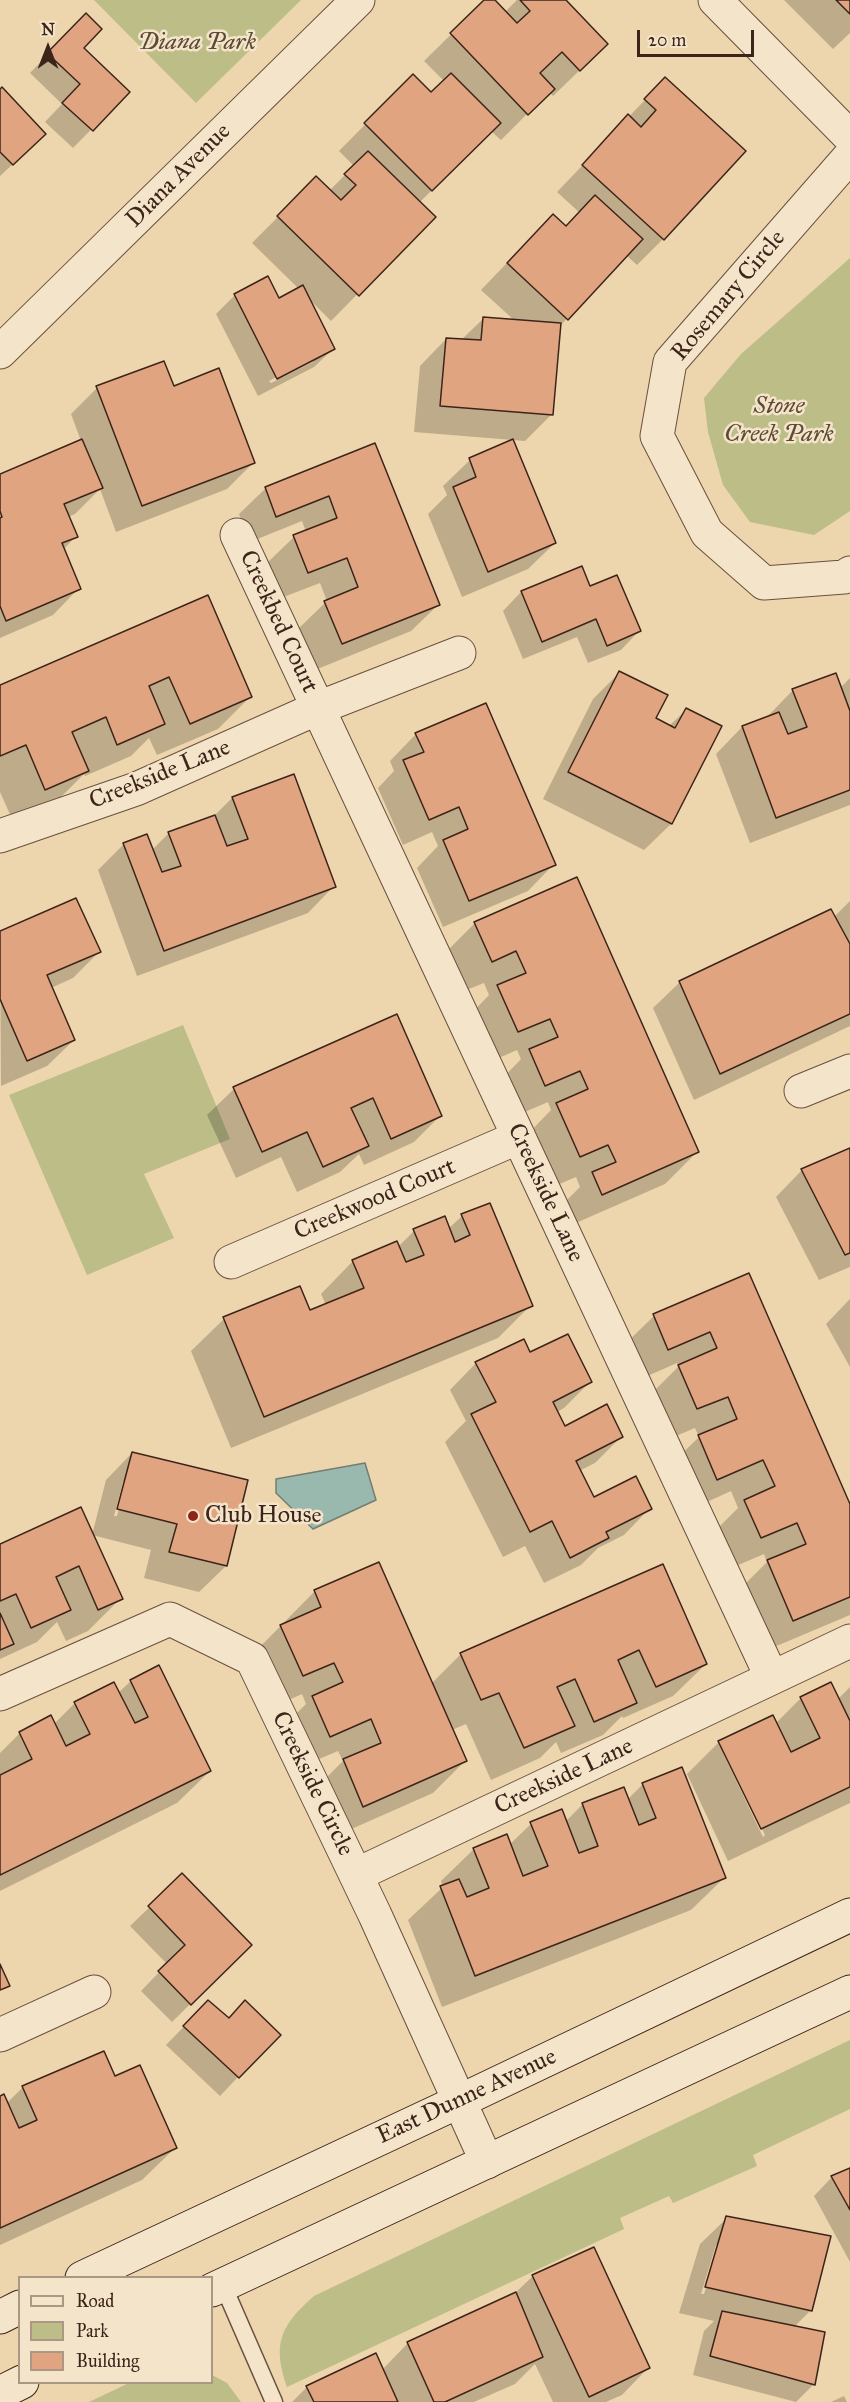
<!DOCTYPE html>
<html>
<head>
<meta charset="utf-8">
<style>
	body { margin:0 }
	#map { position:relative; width:850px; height:2402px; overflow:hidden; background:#edd6ad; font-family:"IM FELL Great Primer",serif }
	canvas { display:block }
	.legend { position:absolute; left:18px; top:2276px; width:195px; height:108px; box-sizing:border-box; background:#f3e4ca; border:2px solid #aa9784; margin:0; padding:8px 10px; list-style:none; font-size:18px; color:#3d241a }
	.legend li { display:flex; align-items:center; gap:12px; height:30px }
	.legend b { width:30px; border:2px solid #aa9784 }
	.north { position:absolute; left:18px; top:18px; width:60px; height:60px; -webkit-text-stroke:4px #f3e4ca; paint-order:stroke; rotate:0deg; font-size:16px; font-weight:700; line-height:24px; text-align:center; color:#3d241a }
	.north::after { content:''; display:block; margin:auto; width:21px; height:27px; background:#3d241a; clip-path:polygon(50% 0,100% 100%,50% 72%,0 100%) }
	.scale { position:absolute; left:637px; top:30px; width:117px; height:27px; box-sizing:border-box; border:3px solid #3d241a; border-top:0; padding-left:8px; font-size:18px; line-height:21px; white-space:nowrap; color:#3d241a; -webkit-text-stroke:4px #f3e4ca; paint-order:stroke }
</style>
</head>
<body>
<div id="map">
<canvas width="850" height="2402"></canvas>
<ul class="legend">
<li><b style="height:8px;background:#f3e4ca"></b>Road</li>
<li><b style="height:16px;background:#bcbd87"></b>Park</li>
<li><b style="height:16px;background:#e0a580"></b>Building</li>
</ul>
<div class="north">N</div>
<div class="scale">20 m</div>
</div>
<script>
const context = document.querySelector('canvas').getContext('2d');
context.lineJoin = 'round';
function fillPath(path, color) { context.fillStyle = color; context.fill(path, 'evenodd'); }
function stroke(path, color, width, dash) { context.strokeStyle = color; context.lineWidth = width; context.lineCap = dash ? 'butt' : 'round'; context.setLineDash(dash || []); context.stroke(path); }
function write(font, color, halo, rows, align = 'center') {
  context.font = font + ' "IM FELL Great Primer",serif'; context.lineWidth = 5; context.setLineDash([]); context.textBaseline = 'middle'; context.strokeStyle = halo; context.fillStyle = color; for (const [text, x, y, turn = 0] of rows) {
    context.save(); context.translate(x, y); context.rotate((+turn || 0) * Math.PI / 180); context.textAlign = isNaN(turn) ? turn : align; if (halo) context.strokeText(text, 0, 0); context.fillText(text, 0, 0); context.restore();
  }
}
fillPath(new Path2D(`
	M94 0H301L196 103Z
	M850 258V511L814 535 750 522 723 485 708 432 704 398 741 354Z
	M183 1025 230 1139 144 1174 174 1238 87 1275 9 1095Z
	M850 2040V2109L753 2155 757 2166 673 2203 669 2196 620 2218 624 2229 287 2387C272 2344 280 2326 314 2296Z
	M212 2375 227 2383 241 2402H89L129 2383 212 2382Z`), '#bcbd87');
const water = new Path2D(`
	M365 1463 376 1500 313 1529 276 1493V1479Z`);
fillPath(water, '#99b9ae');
stroke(water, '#747d73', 1.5);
fillPath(new Path2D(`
	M486 0H493L505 12 517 0H564L580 70 553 96 549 92 501 140 491 131 419 203 433 217 331 321 308 298 333 349 314 367 258 396 216 314 235 295 279 300 299 289 252 243 316 179 329 191 354 166 339 151 413 76 431 94 444 81 424 61ZM313 358V362L271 383 269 381Z
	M784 0H850V33L833 49Z
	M86 15 82 48 128 92 73 148 45 122 62 104 30 73Z
	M665 79 663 239 637 265 626 255 559 327 552 414 525 441 414 432 420 366 446 339 461 340 483 319 515 321 481 290 527 242 565 228 580 213 557 192Z
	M0 91 26 152 0 176Z
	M97 388H173L254 462 227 489 116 532 100 489 75 514 68 517 76 536 63 550 79 588 53 615 0 638V475L81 441 71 414Z
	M513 441 555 543 528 569 462 597 428 514 447 495 443 486 470 460Z
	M374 445 438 605 411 631 315 670 298 629 327 601 320 583 281 598 267 563 294 537 306 532 302 521 250 542 239 514 266 488Z
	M581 568 589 588 639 631 621 650 588 663 577 637 523 659 503 611 521 592Z
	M207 597 251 696 218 729 157 755 149 738 131 756 85 776 84 774 55 803 13 821 0 792V686Z
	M619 673 654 719 669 726 686 710 720 727 671 824 644 850 543 799 593 699Z
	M850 678V805L750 843 716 754 742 727 767 717 793 690 840 688Z
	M416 734 554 864 528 891 443 927 417 868 438 846 432 832 403 845 378 788 394 771 390 761Z
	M232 798 334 886 308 913 137 976 98 870 124 844 152 850 169 833 213 817Z
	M576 879 697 1152 665 1184 569 1226 561 1206 580 1187 576 1177 548 1189 525 1137 551 1110 548 1102 513 1117 498 1083 521 1059 517 1050 485 1064 466 1019 489 995 484 983 459 993 443 955 475 923Z
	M850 901V1026L694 1100 653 1008 680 982 834 917Z
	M0 933 99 952 73 978 51 988 74 1040 47 1066 1 1086Z
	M396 1016 440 1116 414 1142 364 1165 359 1154 340 1172 297 1192 281 1157 236 1178 207 1115 234 1089Z
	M850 1150V1267L819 1280 776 1197 802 1170Z
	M462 1216 531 1305 498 1338 231 1448 191 1351 224 1319 299 1288 310 1312 326 1305 321 1294 353 1261 398 1247 414 1231 448 1229Z
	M749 1275 850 1508V1615L760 1653 735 1594 767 1562 764 1554 729 1569 713 1533 738 1508 731 1491 685 1512 666 1469 699 1437 695 1428 664 1441 646 1399 679 1366 677 1363 636 1381 621 1348 654 1316Z
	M850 1299V1367L826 1324Z
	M530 1354 590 1382 564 1408 557 1412 565 1428 621 1437 595 1463 579 1471 593 1499 650 1508 624 1535 598 1548 581 1565 544 1583 525 1546 503 1557 445 1442 466 1421 450 1390 476 1363Z
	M132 1453 226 1566 199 1592 144 1578 151 1550 92 1535 121 1598 88 1631 66 1641 57 1622 37 1642 0 1659V1545L92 1535 106 1480ZM123 1482H126L117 1516H114Z
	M378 1564 431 1684 461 1654 662 1566 706 1664 673 1696 623 1718 622 1716 603 1735 561 1753 556 1742 540 1758 491 1780 466 1724 452 1730 465 1761 433 1793 331 1838 311 1793 343 1761 338 1751 298 1768 280 1730 306 1704 302 1694 271 1708 249 1658 314 1592Z
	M131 1681 210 1771 177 1803 0 1891V1753L20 1733 54 1724 75 1703 118 1693Z
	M850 1687V1803L728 1861 687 1774 719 1742 775 1724 801 1698 838 1699ZM723 1753H726L765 1835 763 1837Z
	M643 1784 724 1878 691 1910 442 2007 408 1920 443 1887 441 1881 474 1849 509 1845 531 1824 565 1822 583 1804 628 1799Z
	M182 1876 250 1945 172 2022 141 1991 167 1964 130 1926Z
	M208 2002 238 2077 220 2096 166 2045Z
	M114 2078 175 2148 142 2180 0 2245V2097L7 2103 23 2087Z
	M850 2170V2262L814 2196 832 2177Z
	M727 2218 811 2310 794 2327 823 2333 813 2385 796 2402 693 2375 704 2331 714 2321 679 2313 700 2244ZM716 2245H719L704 2294H701Z
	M533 2276 648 2368 622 2395 606 2402H553L535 2364 515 2384 474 2402H292L307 2387 382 2370 408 2343 514 2294Z
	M844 2396 847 2402H831Z`), '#0003');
const building = new Path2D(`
	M484 0H495L517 23 530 11 520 0H566L608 44 580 71 562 52 540 73 555 89 528 115 450 33Z
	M836 0H850V14Z
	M86 13 102 29 84 48 130 92 93 131 62 103 80 84 47 53Z
	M451 73 501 123 432 191 364 123 413 74 431 92Z
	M665 77 746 151 664 240 582 165 628 114 641 127 656 110 644 99Z
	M2 87 46 134 13 165 0 152V89Z
	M368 151 436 217 359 296 277 216 316 176 341 200 356 185 344 174Z
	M595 195 643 239 568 320 507 263 553 214 566 226Z
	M268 276 279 298 303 285 335 349 277 379 234 294Z
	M483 317 561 323 553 415 440 406 446 338 481 340Z
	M164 361 174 386 219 368 255 463 142 506 96 386Z
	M82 439 103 488 64 504 78 537 62 543 81 589 6 621 0 606V518L2 517 0 511V474Z
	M513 439 556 543 488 572 453 487 476 477 469 458Z
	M375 443 440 605 342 644 324 601 358 587 347 558 308 573 293 535 337 518 329 496 276 517 265 487Z
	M582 566 590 586 617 575 641 631 607 646 596 619 542 642 521 591Z
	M208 595 252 697 190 724 169 677 149 686 165 724 117 745 106 717 72 732 89 771 45 790 26 745 0 756V685Z
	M619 671 668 695 656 718 675 728 686 708 722 726 672 824 568 772Z
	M836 673 850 711V790L776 818 742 726 779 712 788 734 807 727 792 689Z
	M486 703 556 865 469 901 443 840 468 829 459 807 429 820 403 760 424 752 415 733Z
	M294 774 336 887 164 951 123 843 147 834 162 872 181 866 168 832 215 815 227 846 248 839 232 797Z
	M577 877 699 1152 602 1195 592 1172 616 1162 608 1145 580 1157 556 1103 588 1089 580 1071 545 1086 529 1049 558 1037 550 1019 518 1032 497 985 526 973 516 951 492 962 474 922Z
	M76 898 101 952 47 975 75 1040 27 1061 0 999V931Z
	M831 909 850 944V1014L720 1074 679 981Z
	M397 1014 442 1116 391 1139 373 1098 351 1108 369 1146 323 1167 307 1132 262 1152 233 1087Z
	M850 1148V1253L845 1255 801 1169Z
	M490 1203 533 1306 264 1417 223 1317 300 1286 310 1310 364 1288 352 1260 397 1241 406 1262 424 1255 413 1229 445 1216 455 1242 470 1235 461 1214Z
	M749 1273 850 1504V1597L793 1621 767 1560 806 1544 797 1523 761 1538 744 1500 775 1486 763 1460 717 1480 698 1435 737 1419 728 1397 697 1409 678 1365 717 1348 710 1332 668 1350 653 1314Z
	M568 1334 592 1382 553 1402 565 1426 607 1404 623 1437 576 1461 594 1497 636 1476 652 1509 606 1532 609 1538 570 1558 552 1521 530 1532 471 1414 496 1402 475 1362 524 1339 530 1352Z
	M132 1452 248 1480 227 1566 169 1552 177 1524 117 1509Z
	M81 1507 123 1599 98 1610 79 1566 56 1577 71 1610 31 1628 16 1594 0 1601V1544Z
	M379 1562 467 1761 363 1807 343 1759 381 1743 371 1719 330 1737 312 1696 343 1682 334 1663 303 1676 280 1625 321 1607 314 1590Z
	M663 1564 707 1664 656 1687 639 1650 618 1660 637 1703 594 1722 575 1679 557 1687 575 1726 524 1748 499 1693 481 1700 460 1653Z
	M0 1613 14 1644 0 1650Z
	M159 1665 211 1771 0 1875V1775L32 1759 19 1732 51 1715 66 1746 90 1734 74 1702 114 1682 135 1723 148 1717 130 1680Z
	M831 1682 850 1721V1787L761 1829 718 1741 773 1715 791 1752 820 1738 800 1697Z
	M682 1767 726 1878 475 1976 440 1886 459 1879 467 1897 489 1888 473 1848 507 1834 523 1876 548 1866 530 1822 562 1809 579 1853 598 1846 582 1803 624 1787 639 1825 656 1818 642 1783Z
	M182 1873 252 1945 191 2005 158 1971 185 1945 148 1906Z
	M0 1964 10 1986 0 1990Z
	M208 2000 229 2018 245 2000 281 2035 239 2078 183 2026Z
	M104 2051 115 2076 140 2065 177 2148 0 2228V2096L4 2094 19 2128 37 2120 22 2086Z
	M850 2168V2210L831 2176Z
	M726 2216 831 2236 812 2311 705 2287Z
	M594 2247 650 2368 589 2397 532 2275Z
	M516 2292 543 2357 445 2402H434L407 2342Z
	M722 2311 825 2332 815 2385 710 2356Z
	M376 2353 398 2402H314L306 2386Z`);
fillPath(building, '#e0a580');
stroke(building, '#3d241a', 1.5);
const service = new Path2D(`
	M223 2285 274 2402`);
const minor = new Path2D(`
	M715 0 850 137
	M850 156 670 362 657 436 707 533 764 583 844 577 850 573
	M0 352 358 0
	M237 535 772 1678
	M0 836 136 789 318 708 459 653
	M801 1091 850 1071
	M231 1262 519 1137
	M0 1694 170 1619 252 1659 375 1915 487 2162
	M356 1875 850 1641
	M0 2035 94 1992`);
const secondary = new Path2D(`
	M82 2278 460 2101 850 1915
	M212 2290 850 1992
	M0 2317 20 2307
	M0 2393 22 2382`);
stroke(service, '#69503f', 19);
stroke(minor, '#69503f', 35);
stroke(secondary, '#3d241a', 35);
stroke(service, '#f3e4ca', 16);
stroke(minor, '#f3e4ca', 33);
stroke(secondary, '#f3e4ca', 33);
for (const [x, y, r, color] of [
	[193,1516,6,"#8f2418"]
]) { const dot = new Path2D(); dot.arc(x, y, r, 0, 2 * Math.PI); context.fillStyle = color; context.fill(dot); stroke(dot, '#f3e4ca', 2); }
write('italic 24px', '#5d4a35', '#f3e4ca', [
	["Diana Park",197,43],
	["Stone",779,407],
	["Creek Park",779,435]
]);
write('24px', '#3d241a', '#f3e4ca', [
	["Diana Avenue",179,176,-45],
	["Rosemary Circle",729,296,-50],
	["Creekbed Court",278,622,65],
	["Creekside Lane",160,775,-22],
	["Creekside Lane",545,1193,65],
	["Creekwood Court",375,1200,-23],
	["Creekside Lane",564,1777,-25],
	["Creekside Circle",312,1784,64],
	["East Dunne Avenue",467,2097,-25]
]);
write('24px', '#3d241a', '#f3e4ca', [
	["Club House",205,1516]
], 'left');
</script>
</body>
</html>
